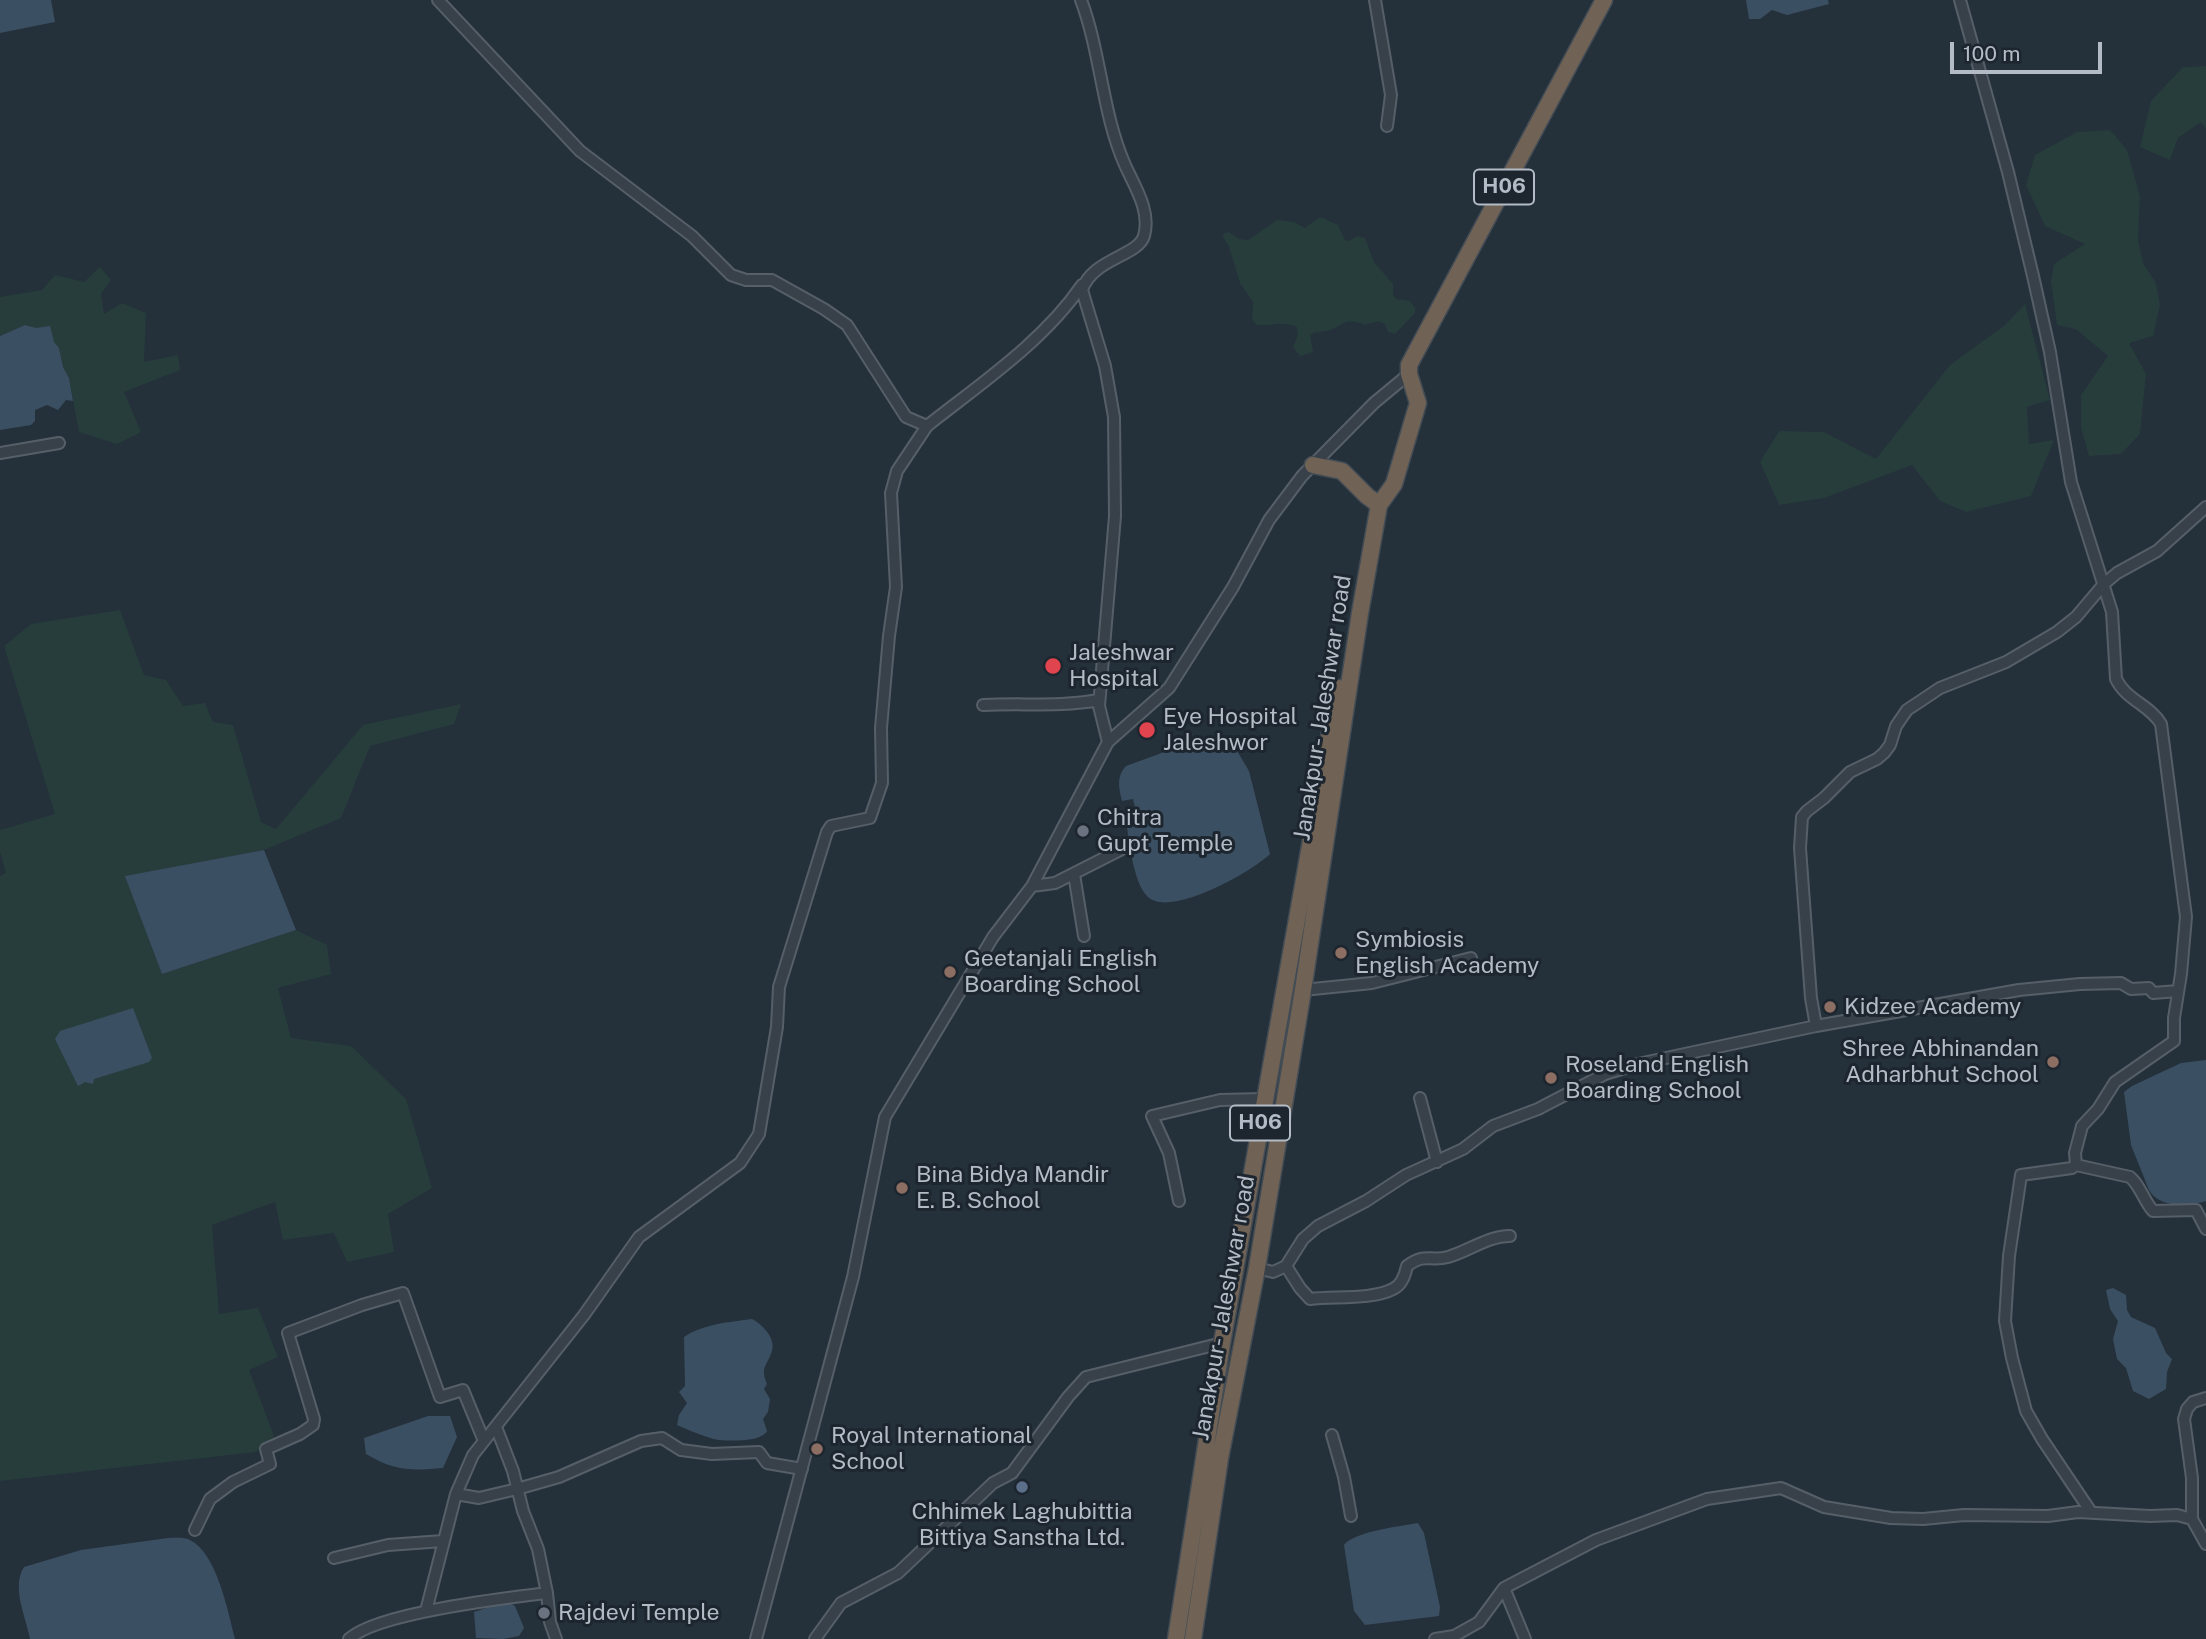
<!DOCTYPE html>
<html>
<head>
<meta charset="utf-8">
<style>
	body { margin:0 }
	#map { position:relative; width:2206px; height:1639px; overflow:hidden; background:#24303a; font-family:"Public Sans",sans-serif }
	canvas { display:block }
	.scale { position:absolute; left:1950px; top:42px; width:152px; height:32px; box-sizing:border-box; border:4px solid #b3bcc6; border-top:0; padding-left:9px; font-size:21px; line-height:24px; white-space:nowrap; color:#b3bcc6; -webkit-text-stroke:5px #1d262f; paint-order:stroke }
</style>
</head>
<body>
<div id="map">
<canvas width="2206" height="1639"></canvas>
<div class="scale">100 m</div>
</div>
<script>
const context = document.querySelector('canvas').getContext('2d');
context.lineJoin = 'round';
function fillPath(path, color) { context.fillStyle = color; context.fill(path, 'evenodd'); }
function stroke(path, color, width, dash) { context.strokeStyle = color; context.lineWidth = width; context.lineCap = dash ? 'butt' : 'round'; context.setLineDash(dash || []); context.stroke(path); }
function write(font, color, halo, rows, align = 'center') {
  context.font = font + ' "Public Sans",sans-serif'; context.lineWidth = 6; context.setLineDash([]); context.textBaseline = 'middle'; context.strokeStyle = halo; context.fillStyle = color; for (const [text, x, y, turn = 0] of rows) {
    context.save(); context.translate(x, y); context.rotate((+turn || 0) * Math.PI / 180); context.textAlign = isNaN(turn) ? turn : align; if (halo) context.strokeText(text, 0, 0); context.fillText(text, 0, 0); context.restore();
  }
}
fillPath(new Path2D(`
	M2206 66V129L2201 122 2178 138 2170 160 2140 147 2151 101 2183 67Z
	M2110 130 2127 150 2140 196 2138 240 2143 263 2156 283 2160 305 2153 336 2129 343 2146 374 2140 434 2121 454 2089 456 2081 428V395L2108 356 2076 329 2057 325 2051 282 2054 264 2085 244 2045 226 2026 185 2035 155 2077 132Z
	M1318 218H1323L1338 225 1345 240 1349 241 1357 236 1365 238 1374 262 1393 284V295L1396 299 1410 301 1415 308V313L1395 334 1388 332 1385 324 1378 321 1365 325C1341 316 1345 327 1326 331 1320 332 1316 331 1310 335L1313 352 1300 356 1293 347 1298 335 1297 327C1282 320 1274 327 1257 325L1252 319 1253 302 1240 283 1229 247 1223 237 1224 233 1229 232 1239 239 1248 240 1277 220 1294 222 1305 228Z
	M100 267 111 280 101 294 104 314 122 303 146 313 144 362 178 355 180 370 124 392 141 432 117 444 79 432 69 378 63 367 59 348 36 328 25 325 0 336V297L42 290 55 275 84 282Z
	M2025 304 2050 400 2027 407 2029 444 2054 440 2031 496 1966 512 1940 501 1912 465 1824 498 1779 505 1760 462 1779 431 1824 432 1876 459 1950 365 2005 325Z
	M120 610 144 675 166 680 183 706 205 703 213 722 233 725 261 822 276 829 363 725 461 704 454 724 370 746 341 818 264 850 126 876 162 974 296 930 327 945 331 974 278 988 291 1038 351 1046 406 1099 432 1188 388 1214 394 1252 347 1262 334 1233 283 1240 275 1202 212 1225 219 1314 258 1308 278 1357 249 1370 274 1436 256 1452 0 1481V876L6 873 0 852V830L55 814 4 646 31 624Z`), '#273d3c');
fillPath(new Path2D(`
	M0 0H51L55 22 0 33Z
	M1746 0H1828L1829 4 1787 15 1772 10 1760 19H1749Z
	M25 325 36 328 50 326 54 342 59 348 63 367 69 378 73 401 66 400 58 410 47 405 35 410V421L31 425 0 430V336Z
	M1208 736H1223L1230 739 1249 771 1270 854C1252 872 1170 918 1148 897 1132 882 1129 836 1125 815L1136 811 1133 799 1122 801C1119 787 1116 777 1126 766Z
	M264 850 296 930 162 974 125 876Z
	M133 1008 152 1058 149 1062 94 1079 93 1084 85 1082 78 1086 55 1039 60 1031Z
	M2206 1060V1201C2188 1207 2159 1208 2149 1190L2131 1145 2124 1092 2132 1086 2181 1063Z
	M2113 1288 2126 1295 2127 1310 2131 1317 2155 1328 2166 1353 2172 1359 2167 1372 2166 1389 2149 1399 2133 1391 2126 1368 2117 1359 2113 1339 2118 1321 2110 1309 2106 1290Z
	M752 1319C762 1324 776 1338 772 1351 767 1366 760 1367 767 1384L764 1389 770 1399 768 1412 763 1419 767 1431C761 1442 732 1441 719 1440 710 1439 688 1430 677 1425L679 1415 687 1403 679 1392 685 1386 684 1337C703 1324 730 1322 752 1319Z
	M428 1416H450L457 1437 443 1468C412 1471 394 1471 366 1454L364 1438Z
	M1418 1523 1424 1533 1440 1607 1439 1616 1365 1625 1354 1611 1344 1545C1353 1532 1401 1526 1418 1523Z
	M168 1538C175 1538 184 1537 190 1540 217 1553 228 1612 235 1639H30C26 1617 11 1587 24 1567L81 1550Z
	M507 1601 515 1606 524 1628 519 1636 503 1639 476 1638 474 1612Z`), '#3b4f62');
const minor = new Path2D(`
	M1081 0C1101 53 1102 113 1125 165 1135 187 1151 211 1144 236 1138 256 1092 259 1082 290L1105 366 1114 417 1115 516 1099 706 1108 742
	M1375 0 1391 95 1387 126
	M1960 0 2008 172 2033 276 2050 352 2071 482 2112 612 2116 679C2126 700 2150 705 2161 724L2186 917 2181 974 2174 1018V1041L2115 1082 2098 1109 2082 1126 2075 1153 2076 1165 2130 1177C2140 1185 2144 1201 2153 1211L2196 1210 2206 1229
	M927 426C980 384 1043 342 1082 285
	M0 453 59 443
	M983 705C1022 703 1060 707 1099 700
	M1074 874 1084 936
	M1032 886 1055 883 1120 850
	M1303 990 1372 983 1471 958
	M1816 1026 1811 998 1800 848 1802 817 1807 811 1824 798 1850 772 1877 759 1884 753 1890 745 1896 726 1907 710 1940 688 2006 662 2057 632 2076 617 2104 584 2117 573 2157 551 2206 507
	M1420 1098 1437 1162
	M2076 1165 2072 1168 2021 1175 2009 1256 2005 1321 2012 1358 2026 1411 2042 1439 2091 1512
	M1179 1201 1169 1153 1152 1116 1220 1100 1264 1099
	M1286 1266 1300 1288 1310 1299C1334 1296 1372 1300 1393 1289 1402 1285 1405 1275 1407 1266 1426 1252 1429 1262 1448 1257 1469 1251 1488 1236 1510 1236
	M1257 1268 1273 1272 1286 1266 1303 1239 1318 1226 1366 1201 1406 1175 1463 1149 1493 1126 1538 1109 1605 1074 1638 1064 1816 1026 2019 990 2080 984 2121 983 2131 989 2149 988 2153 993 2178 991
	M2206 1398 2193 1402 2187 1409 2184 1419 2192 1478V1519L2206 1544
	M496 1427 513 1471 523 1511 538 1549 547 1593
	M1332 1435 1344 1477 1351 1516
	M456 1494 479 1498 517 1489 559 1477 641 1441 662 1438 681 1450 712 1454 759 1452 767 1463 802 1469
	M195 1530 210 1499 233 1482 270 1464 266 1449 300 1434 313 1425 314 1419 288 1333 362 1305 403 1293 440 1397 463 1390 484 1441
	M334 1558 388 1545 443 1541
	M1504 1588 1525 1639
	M426 1611 456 1494 473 1455 584 1315 639 1237 740 1163 759 1134 777 1027 779 987 827 832 831 826 870 818 882 783 881 728 889 636 896 587 891 493 897 471 927 426 906 417 847 325 824 309 772 280H746L731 275 692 236 580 151 438 0
	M349 1639C377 1613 505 1598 547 1593L550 1622 556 1639
	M756 1639 853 1277 885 1117 993 937 1032 886 1108 742 1169 688 1233 587 1269 520 1302 476 1374 403 1409 374
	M815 1639 841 1603 898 1573 993 1483 1012 1473 1068 1397 1086 1377 1222 1343
	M1435 1639 1454 1636 1479 1622 1504 1588 1596 1540 1707 1499 1781 1488 1824 1507 1891 1518 1923 1519 1964 1515 2048 1516 2078 1512 2150 1516 2177 1515 2192 1519`);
const highway = new Path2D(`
	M1313 465 1342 471 1367 496 1379 505
	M1176 1639 1222 1343 1338 688
	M1193 1639 1220 1458 1257 1268 1303 990 1360 613 1379 505 1394 484 1418 403 1409 374V365L1604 0`);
stroke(minor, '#565f68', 14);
stroke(highway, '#434c55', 19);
stroke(minor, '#38414a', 10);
stroke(highway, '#706355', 16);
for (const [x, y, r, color] of [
	[1053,666,9,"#e0444e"],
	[1147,730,9,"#e0444e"],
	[1083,831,7,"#6b7280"],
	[1341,953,7,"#8d6e63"],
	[950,972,7,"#8d6e63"],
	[1830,1007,7,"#8d6e63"],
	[2053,1062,7,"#8d6e63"],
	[1551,1078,7,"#8d6e63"],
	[902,1188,7,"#8d6e63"],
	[817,1449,7,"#8d6e63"],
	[1022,1487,7,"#5c6f8a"],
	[544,1613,7,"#6b7280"]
]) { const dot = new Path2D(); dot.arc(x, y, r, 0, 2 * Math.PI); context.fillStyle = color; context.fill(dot); stroke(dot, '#1d262f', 2.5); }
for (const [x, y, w] of [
	[1504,187,60],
	[1260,1123,60]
]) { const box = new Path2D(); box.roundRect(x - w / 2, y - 17.5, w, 35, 5); context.fillStyle = '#1d262f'; context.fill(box); stroke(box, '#b3bcc6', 2); }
write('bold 21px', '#b3bcc6', null, [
	["H06",1504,187],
	["H06",1260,1123]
]);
write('23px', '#b3bcc6', '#1d262f', [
	["Jaleshwar",1069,653],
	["Hospital",1069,679],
	["Eye Hospital",1163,717],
	["Jaleshwor",1163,743],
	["Chitra",1097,818],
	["Gupt Temple",1097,844],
	["Symbiosis",1355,940],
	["English Academy",1355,966],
	["Geetanjali English",964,959],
	["Boarding School",964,985],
	["Kidzee Academy",1844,1007],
	["Shree Abhinandan",2039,1049,"right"],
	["Adharbhut School",2039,1075,"right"],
	["Roseland English",1565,1065],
	["Boarding School",1565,1091],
	["Bina Bidya Mandir",916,1175],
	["E. B. School",916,1201],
	["Royal International",831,1436],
	["School",831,1462],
	["Chhimek Laghubittia",1022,1512,"center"],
	["Bittiya Sanstha Ltd.",1022,1538,"center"],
	["Rajdevi Temple",558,1613]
], 'left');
write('23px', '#b3bcc6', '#1d262f', [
	["Janakpur- Jaleshwar road",1323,708,-81],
	["Janakpur- Jaleshwar road",1224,1308,-80]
]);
</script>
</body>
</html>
